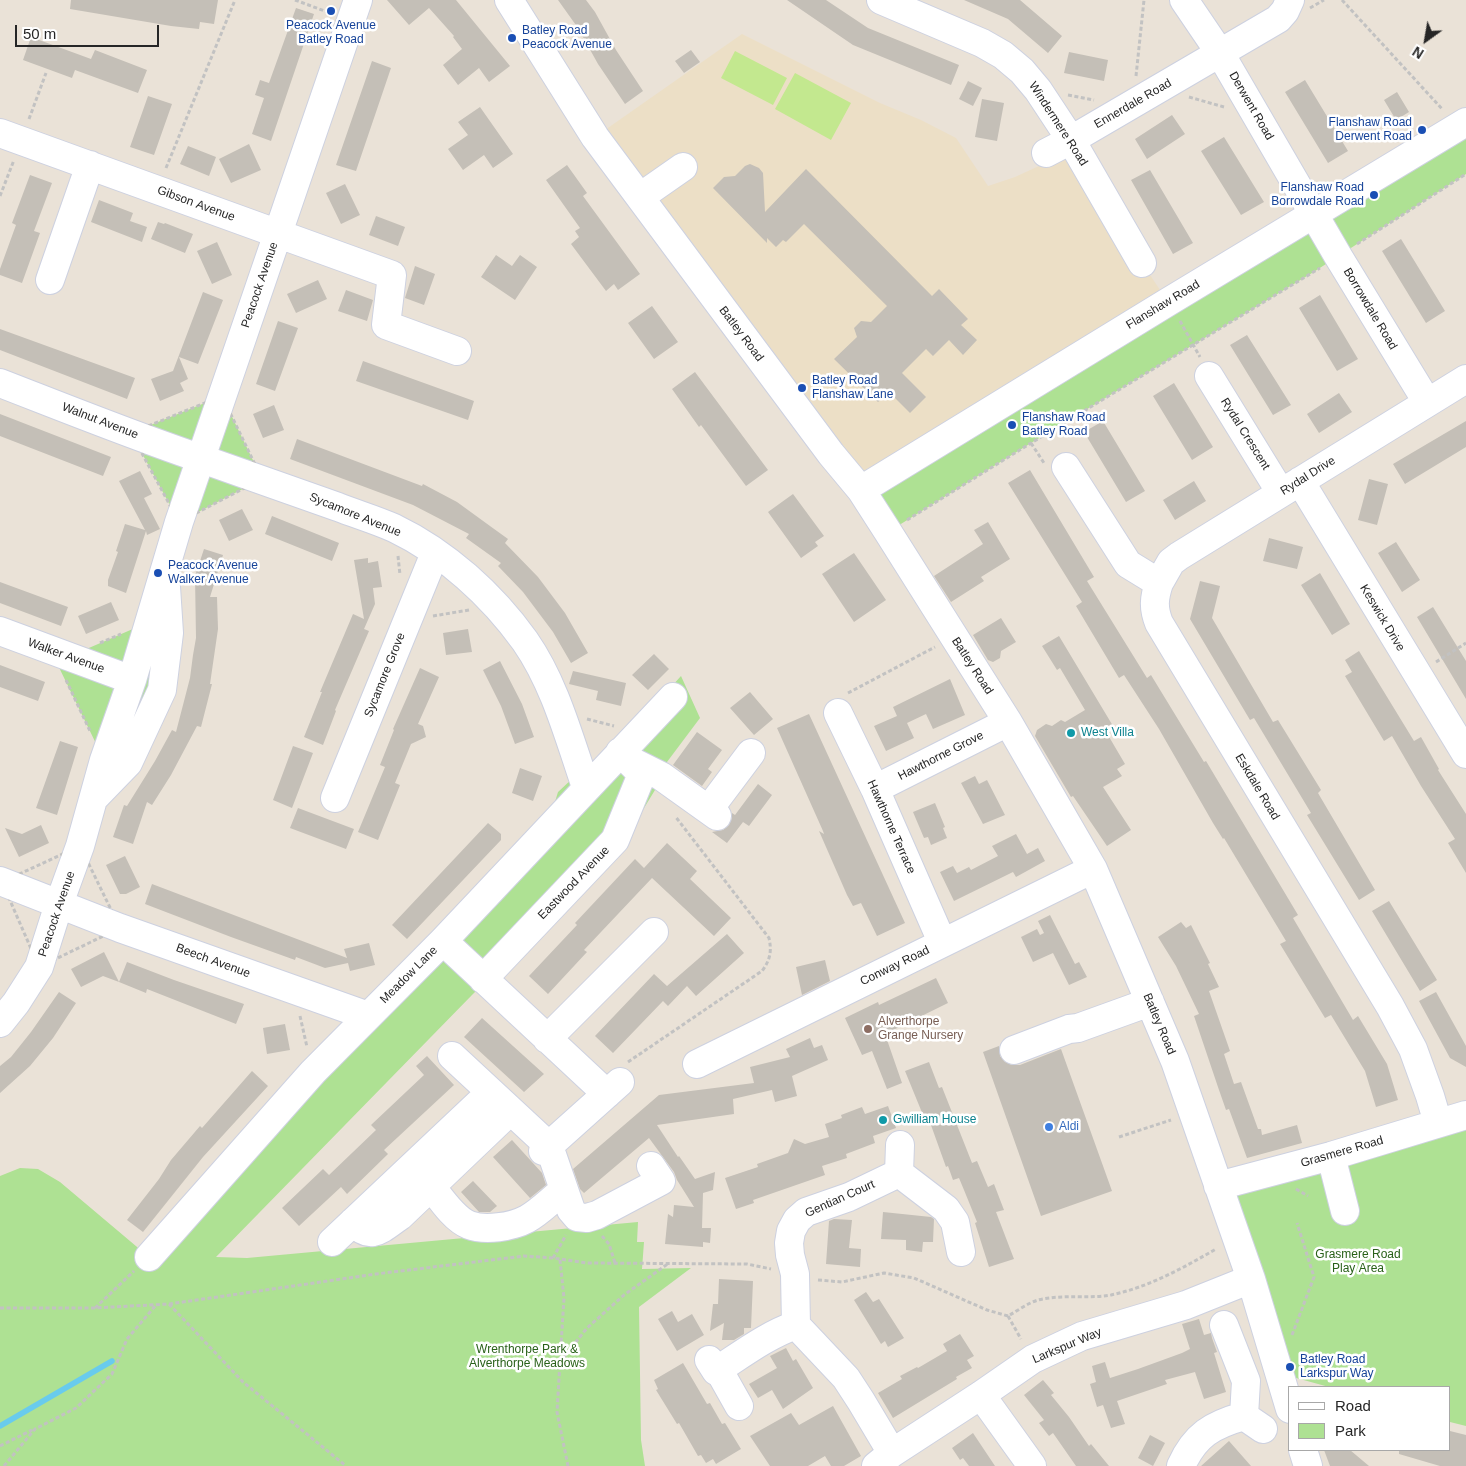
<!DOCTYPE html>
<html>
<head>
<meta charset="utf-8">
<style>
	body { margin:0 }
	#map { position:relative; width:1466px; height:1466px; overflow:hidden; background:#eae2d7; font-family:Helvetica,sans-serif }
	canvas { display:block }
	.legend { position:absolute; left:1288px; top:1386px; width:162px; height:65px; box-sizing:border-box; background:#fff; border:1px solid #a8a8a8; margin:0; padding:6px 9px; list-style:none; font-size:15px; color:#262626 }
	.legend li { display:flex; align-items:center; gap:10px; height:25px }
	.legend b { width:25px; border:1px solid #a8a8a8 }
	.north { position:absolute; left:1401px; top:15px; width:50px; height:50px; -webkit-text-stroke:4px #fff; paint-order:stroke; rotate:212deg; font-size:14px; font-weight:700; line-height:20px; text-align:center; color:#262626 }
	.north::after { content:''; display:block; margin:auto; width:18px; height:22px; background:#262626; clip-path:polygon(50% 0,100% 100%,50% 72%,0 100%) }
	.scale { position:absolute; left:15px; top:25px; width:144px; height:22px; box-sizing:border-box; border:2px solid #262626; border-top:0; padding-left:6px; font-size:15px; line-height:18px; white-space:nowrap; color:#262626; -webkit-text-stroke:4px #fff; paint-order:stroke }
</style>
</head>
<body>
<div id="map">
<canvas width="1466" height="1466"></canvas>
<ul class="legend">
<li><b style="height:6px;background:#fff"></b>Road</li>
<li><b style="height:14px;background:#aee193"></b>Park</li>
</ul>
<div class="north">N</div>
<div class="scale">50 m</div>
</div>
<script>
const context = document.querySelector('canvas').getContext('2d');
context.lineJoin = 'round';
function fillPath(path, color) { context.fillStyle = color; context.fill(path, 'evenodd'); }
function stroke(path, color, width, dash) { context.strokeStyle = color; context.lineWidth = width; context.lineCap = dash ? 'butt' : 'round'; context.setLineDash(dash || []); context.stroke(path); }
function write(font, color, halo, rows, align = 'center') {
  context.font = font + ' Helvetica,sans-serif'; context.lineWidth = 5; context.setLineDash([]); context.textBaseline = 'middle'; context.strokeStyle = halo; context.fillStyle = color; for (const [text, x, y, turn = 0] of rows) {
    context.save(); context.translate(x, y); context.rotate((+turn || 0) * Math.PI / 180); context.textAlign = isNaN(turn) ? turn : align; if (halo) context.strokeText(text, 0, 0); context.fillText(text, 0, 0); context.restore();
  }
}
fillPath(new Path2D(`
	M742 34 880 103 921 120 956 138 988 186 1015 177 1076 149 1142 263 1168 302 861 490 595 137Z`), '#ecdfc6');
fillPath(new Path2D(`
	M1466 122V174L1312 273 1031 443 888 532 861 490Z
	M222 396 262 479 179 522 131 433Z
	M149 622 162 690 104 760 51 651 68 657Z
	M681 676 700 718 661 770 655 790 621 846 472 995 216 1257 247 1258 638 1222 637 1242H644L642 1269 691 1268 639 1307 641 1440 645 1466H0V1176L20 1168 38 1169 60 1182 143 1252 376 990 554 805 558 792 589 763 601 764Z
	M1466 1115V1426L1450 1422V1387H1329L1278 1373 1218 1186Z`), '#aee193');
fillPath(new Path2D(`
	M735 51 787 78 773 105 721 78Z
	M795 73 851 103 831 140 775 109Z`), '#c3e88f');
stroke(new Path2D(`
	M0 1426 112 1361`), '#69cbed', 5.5);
fillPath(new Path2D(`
	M71 0H218L214 24 200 22 199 29 171 26 70 9Z
	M387 0H456L510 66 489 82 479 68 458 85 443 65 462 49 453 37 454 36 429 8 409 25Z
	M558 0H586L595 12 616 50 643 91 625 104 598 64 578 28Z
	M787 0H826L868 28 959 65 951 85 853 45Z
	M964 0H1020L1062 36 1048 53 1008 19Z
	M296 8 314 14 271 141 252 134 264 98 255 95 260 80 269 83Z
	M31 37 91 59 95 50 147 70 138 93 75 70 72 78 23 60Z
	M691 50 700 62 684 73 675 61Z
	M1069 52 1108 60 1104 81 1064 73Z
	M372 61 391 68 356 171 336 165Z
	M1305 80 1348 151 1328 163 1285 92Z
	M968 81 982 88 973 106 959 99Z
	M1397 92 1409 112 1396 120 1384 100Z
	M148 96 172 104 154 155 130 147Z
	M982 99 1004 103 997 141 975 137Z
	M480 107 513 154 493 168 484 155 463 170 448 149 468 135 458 122Z
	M1172 115 1185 134 1147 159 1135 139Z
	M1224 137 1264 202 1241 215 1201 151Z
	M249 144 261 170 231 183 219 159Z
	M188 146 216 157 209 176 180 164Z
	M750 164 759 168 763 173 765 212 806 169 932 296 939 289 968 319 961 325 977 340 963 355 949 340 933 356 926 349 902 373 926 397 910 413 889 392 878 402 834 359 857 337 854 328 861 321 871 322 887 306 804 224 786 242 783 240 776 247 767 238V243L713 188 724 177 735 176 745 166Z
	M567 165 587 193 583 196 640 274 618 290 614 284 606 291 571 244 579 237 575 231 580 228 546 180Z
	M1150 170 1193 243 1173 254 1131 180Z
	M30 175 52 183 34 231 40 233 22 283 0 275V269L16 225 12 223Z
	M345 184 360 215 341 224 326 193Z
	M99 200 133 213 130 221 147 227 142 242 91 222Z
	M376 216 405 227 398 246 369 235Z
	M158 222 164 224 165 223 193 234 185 253 151 239Z
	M1401 239 1445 311 1426 323 1382 251Z
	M217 242 232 275 212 284 197 251Z
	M496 255 512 266 520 255 537 267 515 300 481 277Z
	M415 266 435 274 424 305 405 298Z
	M318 280 327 299 296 313 287 294Z
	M346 290 373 300 367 321 338 311Z
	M203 292 223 300 198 364 179 357 188 379 180 383 184 391 160 401 151 379 173 371Z
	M1320 295 1358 359 1337 371 1299 308Z
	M652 306 678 342 654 359 628 323Z
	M278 321 298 328 275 391 256 384Z
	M0 329 135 378 127 399 0 350Z
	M1247 335 1291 405 1273 415 1230 345Z
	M363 361 474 401 468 420 356 381Z
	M695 372 768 470 746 486 701 425 699 427 672 389Z
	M1174 383 1213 447 1192 460 1153 396Z
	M1339 393 1352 412 1319 433 1307 414Z
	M274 405 284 430 263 438 253 414Z
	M0 414 111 457 103 476 0 436Z
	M1103 421 1145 491 1126 502 1084 432Z
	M1466 421V447L1405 484 1393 464Z
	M297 439 422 486 423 484 457 502 490 526 508 539 505 543 538 577 565 613 588 653 571 663 553 632 523 592 498 566 501 563 466 538 469 534 413 505 290 459Z
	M1030 470 1094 577 1087 581 1147 678 1151 675 1204 762 1206 761 1298 915 1293 918 1353 1020 1358 1016 1387 1064 1398 1100 1376 1107 1365 1071 1331 1015 1325 1018 1280 944 1286 941 1224 838 1223 839 1213 823 1159 729 1124 675 1119 678 1076 606 1082 602 1008 483Z
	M140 471 152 494 144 498 160 529 147 535 146 531 126 593 108 586V580L118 552 116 551 125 524 145 530 119 481Z
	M1369 479 1388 484 1377 525 1358 520Z
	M1194 481 1206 501 1175 520 1163 500Z
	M793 494 824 536 815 542 818 546 801 558 768 512Z
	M242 509 253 530 229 541 219 520Z
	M272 516 339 543 332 561 265 534Z
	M988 522 1010 559 981 577 984 581 951 602 934 576 983 544 974 530Z
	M1269 538 1303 547 1297 569 1263 561Z
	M1396 542 1420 580 1402 592 1378 553Z
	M204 549 223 555 210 597H217L218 629 210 684H212L201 727 197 726 171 775 152 805 147 802 133 844 113 837 124 805 127 806 155 761 172 730 176 732 190 678 193 655 196 638 195 576Z
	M854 553 886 600 854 622 822 574Z
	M368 558V563L378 561 382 587 373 588 375 604 364 629 369 631 335 710 336 711 323 745 304 737 322 692H320L353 614 364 619 354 560Z
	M1320 573 1350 624 1332 635 1301 585Z
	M1200 581 1220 586 1212 618 1273 722 1278 720 1321 790 1318 793 1375 890 1359 900 1307 815 1311 813 1254 718 1250 720 1190 619Z
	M0 582 68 607 61 626 0 603Z
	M111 602 119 620 86 634 78 616Z
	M1433 607 1466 661V699L1417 617Z
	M1001 618 1016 642 1001 651 1000 658 993 662 988 660 973 635Z
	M468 629 472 652 446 655 443 633Z
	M1059 636 1113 726 1105 730 1125 764 1117 769 1122 776 1103 787 1131 830 1107 846 1073 796 1071 797 1035 736 1037 730 1046 724 1052 726 1061 720 1065 722 1085 710 1060 668 1057 670 1042 646Z
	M1359 651 1414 741 1421 737 1439 769 1438 770 1466 814V873L1448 843 1455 839 1421 786 1392 736 1384 741 1345 676 1352 672 1345 660Z
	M654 654 669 669 648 690 632 675Z
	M500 661 522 704 534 737 515 744 501 706 483 670Z
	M0 665 45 682 38 701 0 687Z
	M420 668 439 677 418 724 423 726 426 737 411 744 395 783 400 785 378 840 358 832 385 767 380 765 394 730 393 729Z
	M573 671 626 683 621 706 596 700 598 691 569 684Z
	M950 679 965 715 933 729 926 714 907 723 914 738 886 751 874 726 897 716 893 707Z
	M750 692 773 719 754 735 730 708Z
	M809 714 905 923 877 936 861 903 853 906 847 895 819 831 824 834 823 831 777 728Z
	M697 732 722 750 708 769 712 772 702 786 673 765Z
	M60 741 78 747 57 815 36 808Z
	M293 746 313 753 292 808 273 800Z
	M520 768 542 776 533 801 512 793Z
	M975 776 979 784 987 780 1005 815 983 824 961 783Z
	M758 784 772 795 749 826 743 822 727 843 712 832 723 830 729 825 732 818V813L735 815Z
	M935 803 945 827 943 828 947 838 931 845 928 837 924 838 913 812Z
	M298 808 354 829 346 849 290 828Z
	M488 823 501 834V840L407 939 392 925Z
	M41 825 49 843 19 857 5 828 22 834Z
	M1016 834 1027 854 1038 848 1045 861 1016 877 1013 872 954 901 940 872 953 866 957 873 969 867 971 870 998 856 992 846Z
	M667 843 697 871 690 879 731 918 714 936 652 878 584 950 587 952 548 994 529 976 577 925 575 923 635 859 644 868Z
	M125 856 140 887 126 894H120L106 865Z
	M152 884 347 958 344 949 369 943 375 965 350 971 348 963 325 968 296 957 295 960 231 937 145 904Z
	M1389 901 1437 980 1420 991 1372 911Z
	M1050 915 1075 964 1079 962 1087 977 1069 985 1053 953 1033 962 1021 937 1037 929 1040 935 1044 933 1038 921Z
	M1181 922 1186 928 1191 925 1210 963 1208 964 1219 987 1209 991 1230 1051 1224 1054 1234 1084 1241 1082 1258 1129H1261L1262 1135 1297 1125 1302 1143 1247 1158 1229 1109 1226 1110 1219 1090 1194 1016 1199 1014 1176 966 1158 937Z
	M727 934 744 953 696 996 687 986 668 1006 663 1001 613 1053 595 1036 654 974 667 986Z
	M104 952 119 982 103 976 81 987 71 969Z
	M825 960 830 981 802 995 796 967Z
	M127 962 174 980 244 1004 236 1024 147 989 146 993 119 982Z
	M936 978 948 1003 885 1034 902 1083 887 1089 872 1051 862 1055 845 1018 878 1002 879 1005Z
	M59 992 76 1003 53 1038 30 1066 0 1093V1066L11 1057 31 1032Z
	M1436 992 1466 1046V1067L1450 1058 1419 1001Z
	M482 1018 544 1074 524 1092 464 1037Z
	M285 1024 290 1050 267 1054 263 1028Z
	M810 1038 814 1048 822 1045 828 1060 792 1076 797 1096 775 1102 772 1090 733 1099 734 1114 657 1125 678 1157 679 1156 695 1179 715 1172 713 1190 703 1193 702 1228H711L710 1243 703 1242V1247L665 1244 668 1214 673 1217 674 1205 694 1207 677 1180 674 1172 649 1138 584 1193 580 1189 573 1169 659 1095 754 1083 750 1067 790 1057 786 1049Z
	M999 1046 1000 1056 1005 1062 1012 1065H1020L1061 1049 1112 1191 1041 1216 983 1052Z
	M427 1056 454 1085 384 1150 388 1154 347 1194 341 1187 299 1226 282 1208 323 1169 329 1175 376 1130 371 1125 424 1075 416 1066Z
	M929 1062 939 1088 942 1087 972 1163 977 1161 988 1187 994 1184 1004 1210 996 1212 1014 1259 989 1267 975 1223 977 1222 964 1190 959 1178 953 1180 948 1166 946 1167 927 1114 923 1115 905 1071Z
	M252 1071 268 1086 203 1157 143 1232 127 1220 159 1179 171 1160 200 1126 202 1128Z
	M888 1106 896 1128 873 1136 875 1143 846 1154 847 1158 822 1166 825 1175 753 1200 754 1203 736 1209 725 1178 758 1167 757 1164 788 1153 794 1139 805 1144 829 1137 825 1124 842 1118 841 1115 862 1107 865 1114Z
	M512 1140 542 1173 546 1185 530 1198 493 1157Z
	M473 1181 497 1206 490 1212H479L461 1192Z
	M883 1212 931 1217 934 1219 933 1242H923L922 1252 906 1250V1240L881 1239Z
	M834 1219 852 1220 849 1248 861 1249 860 1267 826 1264 829 1221Z
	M719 1279 753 1281 751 1328H744V1334L734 1340H722L724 1323 710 1331 713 1304H718Z
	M866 1292 873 1302 879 1299 904 1338 888 1347 885 1341 881 1344 854 1300Z
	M672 1311 678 1322 692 1314 704 1335 677 1351 658 1319Z
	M1199 1319 1204 1335 1211 1333 1212 1338 1217 1352 1214 1353 1226 1392 1204 1399 1195 1372 1165 1380 1167 1384 1117 1401 1125 1424 1111 1428 1103 1405 1097 1407 1090 1384 1096 1382 1092 1366 1105 1362 1110 1378 1138 1369 1182 1353 1190 1349 1182 1324Z
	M960 1334 974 1356 967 1360 972 1368 956 1377 957 1379 893 1418 878 1393 902 1379 900 1376 917 1367 918 1368 947 1351 943 1344Z
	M786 1348 793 1361 796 1359 813 1388 783 1409 772 1390 758 1398 749 1384 777 1368 770 1356Z
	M683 1363 707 1404 710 1403 722 1424 725 1423 741 1449 716 1464 713 1459 706 1463 701 1455 698 1456 679 1423 677 1424 656 1390 658 1389 654 1380Z
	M1043 1380 1054 1393 1051 1395 1069 1417 1089 1446 1091 1444 1109 1466H1076L1053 1433 1049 1436 1039 1423 1044 1420 1024 1395Z
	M833 1406 861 1456 844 1466H831L825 1456 808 1466H770L750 1436 791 1413 799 1425Z
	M1450 1431 1466 1435V1466H1440L1399 1454V1450H1450Z
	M973 1433 995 1466H969L963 1458 960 1460 952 1448Z
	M1150 1435 1165 1443 1153 1466 1138 1458Z
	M1229 1441 1251 1466H1201Z
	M1324 1450H1350L1369 1466H1330Z`), '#c4bfb7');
const minor = new Path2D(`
	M509 0 595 137 831 454 861 490 888 532 1008 722 1093 869 1175 1061 1251 1279 1290 1409
	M881 0 982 43 1003 55 1022 71 1038 90 1071 140 1142 263
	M1184 0 1220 53 1338 256 1427 402
	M0 133 392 275 386 325 457 351
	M1046 153 1071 140 1278 19 1285 11 1290 0
	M640 197 683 167
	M50 280 90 165
	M1209 376 1281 493
	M0 383C67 409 134 436 202 459 247 475 293 491 338 507 356 514 376 520 394 528 446 553 492 595 525 641 555 684 569 738 586 787
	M1066 467 1128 564 1159 583C1154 598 1153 608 1159 623L1390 1006 1413 1049 1430 1096 1438 1123
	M1300 481 1466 754
	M861 490 1168 302 1466 122
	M1159 583 1171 562 1179 556 1466 379
	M0 631 132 680
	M838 713 875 789 942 942
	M629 760 661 776 717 816
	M875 789 1008 722
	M96 796 128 763 162 690 169 633 166 587
	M335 798 435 553
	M709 809 751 753
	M0 881 120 928 368 1016
	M443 941 607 1094
	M483 979 615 840 642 774 620 752
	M0 1023 16 1003 39 967 59 904 80 846 104 760 132 680 179 522 358 0
	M547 1039 654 932
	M1014 1050 1069 1029 1078 1028 1150 1002
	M452 1056 549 1146 571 1210 577 1217 587 1218 597 1215 661 1181 651 1166
	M697 1064 1093 869
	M900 1145 899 1173 946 1209 955 1222 961 1252
	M543 1151 620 1082
	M1331 1156 1345 1211
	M431 1186C441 1199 454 1219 469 1225 485 1231 512 1227 527 1219 540 1212 552 1199 564 1190
	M1218 1186 1331 1156 1466 1115
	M353 1222C371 1242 381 1229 400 1216L510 1111
	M332 1242 490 1093
	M149 1257 313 1072 443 941 673 697
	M1224 1325 1246 1381 1244 1416 1263 1429
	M709 1360 716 1371 721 1374 739 1406
	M716 1371C741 1355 767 1335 796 1325
	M981 1395 1032 1466
	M1303 1450 1308 1466
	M892 1453 861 1401 846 1378 796 1325 795 1274 790 1255 789 1243 791 1231 797 1220 806 1212 849 1197 899 1173
	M876 1466 892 1453 981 1395 1033 1359 1082 1336 1186 1305 1251 1279
	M1181 1466C1195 1435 1212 1425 1244 1416`);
stroke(minor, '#cdd1e0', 30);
stroke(new Path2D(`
	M295 0 330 13
	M1342 0 1443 110
	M1310 8 1324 0
	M1136 76 1144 0
	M1068 95 1094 100
	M1189 97 1224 107
	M29 119 46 73
	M166 168 235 0
	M0 196 14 160
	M1357 244 1466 174
	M1180 321 1200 357
	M222 396 262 479 179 522 131 433Z
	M1031 443 1044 463
	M907 520 1031 443 1320 268
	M398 556 400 575
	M433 616 469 610
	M100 643 121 634
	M1436 662 1466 643
	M66 680 90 731
	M848 693 935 647
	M587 719 614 726
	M80 846 120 928 39 967 2 882Z
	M300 1016 307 1047
	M628 1062 762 971C770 960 772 952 769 938L675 816
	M1119 1137 1171 1120
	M1296 1189 1308 1196
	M602 1236 609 1244 615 1263
	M553 1258 566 1235
	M818 1280 842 1282 884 1273 914 1278 987 1310 1008 1316C1017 1311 1028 1303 1038 1300 1062 1294 1089 1299 1111 1295 1149 1287 1183 1268 1216 1249
	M169 1304 243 1382 346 1466
	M0 1308H94L169 1304 376 1274 524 1256 553 1258 587 1263 747 1264 771 1269
	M95 1308 134 1271
	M1008 1316 1021 1339
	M1292 1335 1314 1277 1297 1223
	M560 1361 564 1298 560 1260
	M0 1446 32 1430
	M4 1466 35 1429 76 1408 112 1374 127 1339 156 1305
	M568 1466 557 1412 560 1362 587 1328 624 1295 669 1263`), '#c2c2c2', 3, [4, 2.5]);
stroke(minor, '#fff', 28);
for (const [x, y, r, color] of [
	[331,11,5,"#1a4fb4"],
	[512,38,5,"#1a4fb4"],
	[1422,130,5,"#1a4fb4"],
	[1374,195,5,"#1a4fb4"],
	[802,388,5,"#1a4fb4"],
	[1012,425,5,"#1a4fb4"],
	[158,573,5,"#1a4fb4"],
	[1071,733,5,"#0f9aa8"],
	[868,1029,5,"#8d6e63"],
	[883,1120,5,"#0f9aa8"],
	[1049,1127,5,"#3f7fe0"],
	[1290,1367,5,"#1a4fb4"]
]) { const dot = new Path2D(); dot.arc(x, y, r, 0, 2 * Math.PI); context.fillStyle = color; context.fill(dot); stroke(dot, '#fff', 2); }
write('12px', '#164399', '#fff', [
	["Peacock Avenue",331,26,"center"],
	["Batley Road",331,40,"center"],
	["Batley Road",522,31],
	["Peacock Avenue",522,45],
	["Flanshaw Road",1412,123,"right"],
	["Derwent Road",1412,137,"right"],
	["Flanshaw Road",1364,188,"right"],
	["Borrowdale Road",1364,202,"right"],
	["Batley Road",812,381],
	["Flanshaw Lane",812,395],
	["Flanshaw Road",1022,418],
	["Batley Road",1022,432],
	["Peacock Avenue",168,566],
	["Walker Avenue",168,580],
	["Batley Road",1300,1360],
	["Larkspur Way",1300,1374]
], 'left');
write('12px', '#262626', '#fff', [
	["Ennerdale Road",1133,104,-30],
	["Derwent Road",1251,106,60],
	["Windermere Road",1058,124,57],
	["Gibson Avenue",196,204,20],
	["Peacock Avenue",260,285,-71],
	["Flanshaw Road",1163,305,-31],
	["Borrowdale Road",1370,309,59],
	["Batley Road",741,334,53],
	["Walnut Avenue",100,421,21],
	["Rydal Crescent",1245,434,58],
	["Rydal Drive",1308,476,-32],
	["Sycamore Avenue",355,515,22],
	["Keswick Drive",1382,618,59],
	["Walker Avenue",66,656,20],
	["Batley Road",972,666,57],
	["Sycamore Grove",385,675,-68],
	["Hawthorne Grove",941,756,-27],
	["Eskdale Road",1257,787,59],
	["Hawthorne Terrace",891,827,66],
	["Eastwood Avenue",574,883,-46],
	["Peacock Avenue",57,914,-71],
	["Beech Avenue",213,961,20],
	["Conway Road",895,966,-26],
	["Meadow Lane",409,975,-45],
	["Batley Road",1159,1024,67],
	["Grasmere Road",1342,1152,-16],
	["Gentian Court",840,1199,-24],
	["Larkspur Way",1067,1346,-23]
]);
write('12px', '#0d838f', '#fff', [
	["West Villa",1081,733],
	["Gwilliam House",893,1120]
], 'left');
write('12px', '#785e54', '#fff', [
	["Alverthorpe",878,1022],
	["Grange Nursery",878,1036]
], 'left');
write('12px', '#366cbe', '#fff', [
	["Aldi",1059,1127]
], 'left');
write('12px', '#296119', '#fff', [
	["Grasmere Road",1358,1255],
	["Play Area",1358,1269],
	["Wrenthorpe Park &",527,1350],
	["Alverthorpe Meadows",527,1364]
]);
</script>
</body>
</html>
